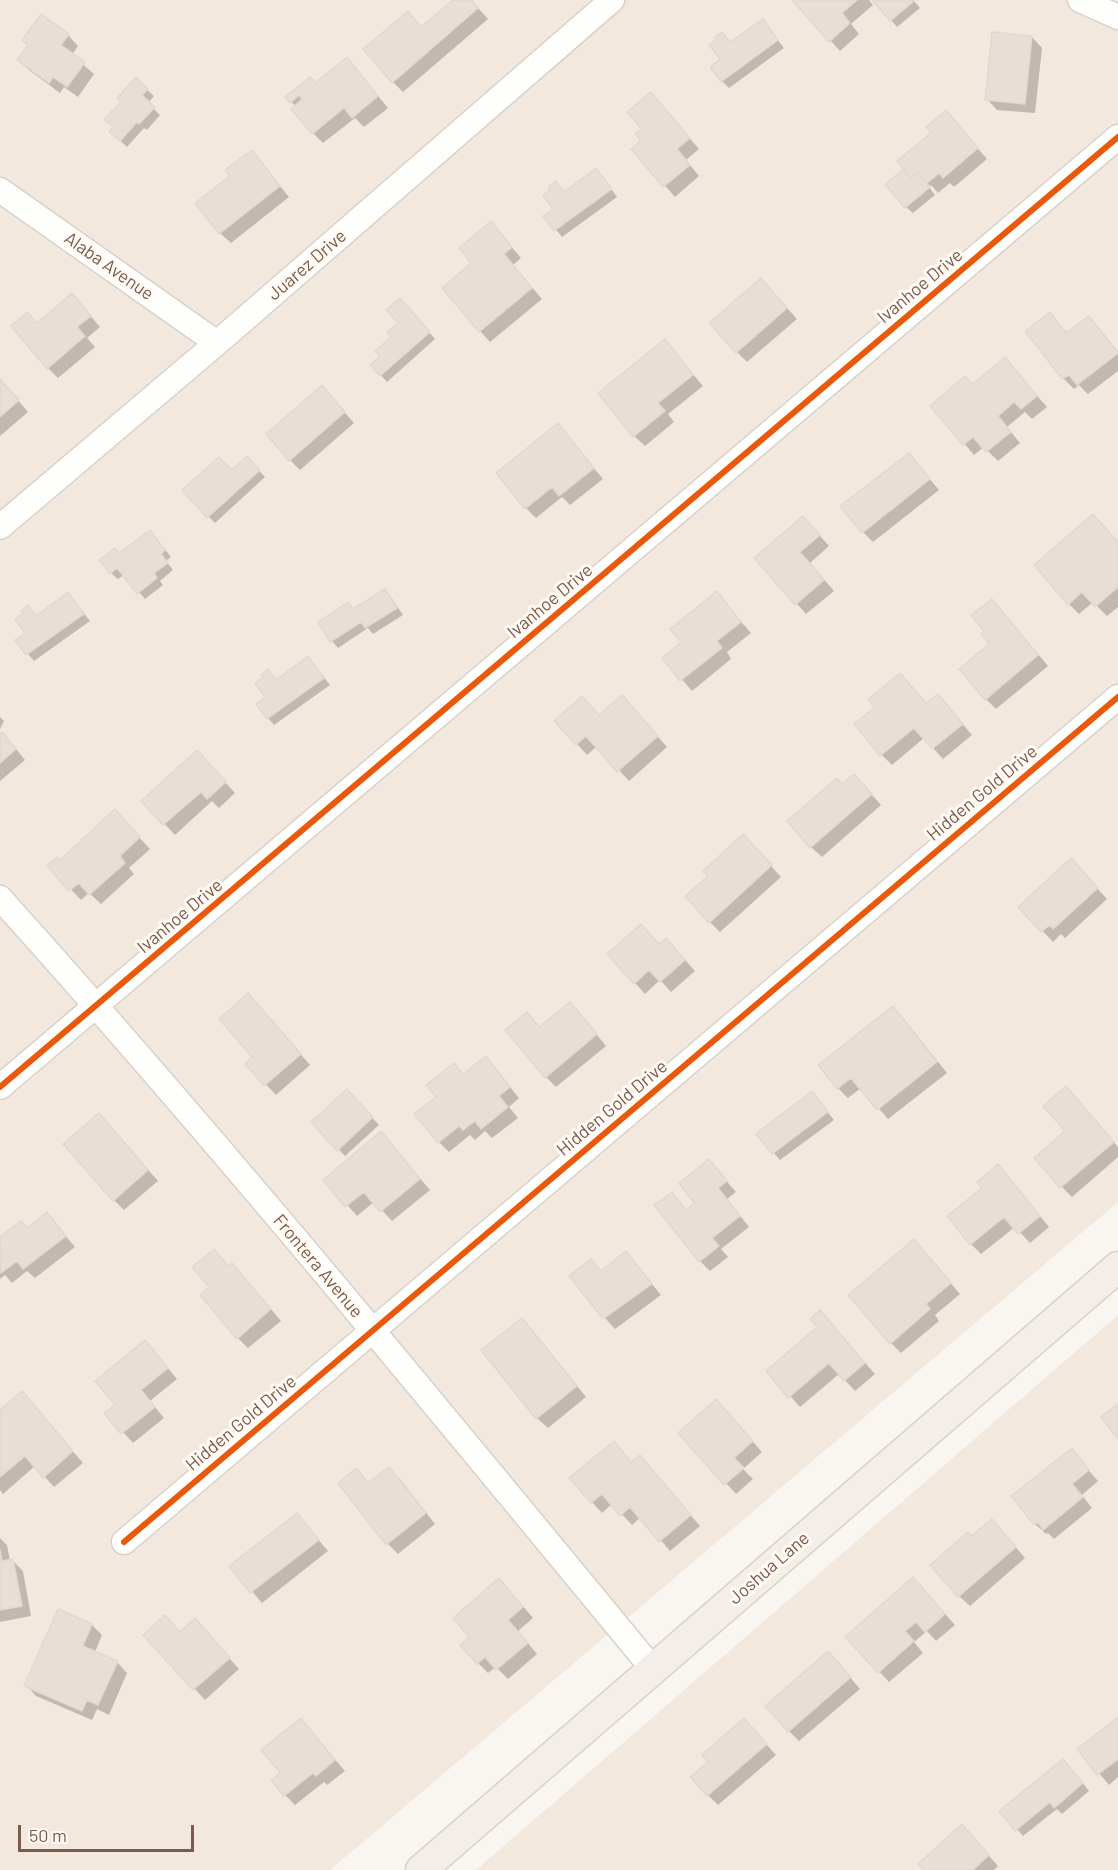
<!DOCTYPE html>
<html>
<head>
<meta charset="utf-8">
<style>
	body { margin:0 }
	#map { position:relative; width:1118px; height:1870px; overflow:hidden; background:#f9f5f0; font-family:Barlow,sans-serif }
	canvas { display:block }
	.scale { position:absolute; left:18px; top:1825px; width:176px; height:27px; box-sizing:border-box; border:3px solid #7a5c4d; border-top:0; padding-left:8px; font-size:18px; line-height:21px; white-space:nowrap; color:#7a5c4d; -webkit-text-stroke:4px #fffaf3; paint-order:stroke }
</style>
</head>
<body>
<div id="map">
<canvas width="1118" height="1870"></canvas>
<div class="scale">50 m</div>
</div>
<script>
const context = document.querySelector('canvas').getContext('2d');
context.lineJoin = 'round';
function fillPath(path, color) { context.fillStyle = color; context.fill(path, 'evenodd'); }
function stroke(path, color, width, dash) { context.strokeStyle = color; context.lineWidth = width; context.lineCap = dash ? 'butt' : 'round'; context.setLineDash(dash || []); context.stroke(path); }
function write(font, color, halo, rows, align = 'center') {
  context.font = font + ' Barlow,sans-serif'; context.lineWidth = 6; context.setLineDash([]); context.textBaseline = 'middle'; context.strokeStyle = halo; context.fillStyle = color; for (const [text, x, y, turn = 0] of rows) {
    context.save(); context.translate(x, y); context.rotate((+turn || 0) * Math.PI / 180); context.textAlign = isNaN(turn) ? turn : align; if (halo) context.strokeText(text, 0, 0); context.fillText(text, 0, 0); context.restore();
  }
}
fillPath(new Path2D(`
	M0 0H1118V1202L330 1870H0Z
	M1118 1315V1870H476Z`), '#f2e8de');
fillPath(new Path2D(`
	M455 0H471L488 19 403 92 393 82 408 13 422 28Z
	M794 0H869L873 5 851 24 859 34 840 51Z
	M874 0H913L920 8 897 27Z
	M763 21 784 48 729 88 722 81V34L731 43Z
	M68 35 78 46 72 55 94 74 78 97 64 87 60 93 29 70 19 60Z
	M1032 37 1042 48 1035 113 997 110 987 99Z
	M357 70 388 108 364 127 355 118 323 143 313 133 296 107 287 97Z
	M136 80 154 96 148 103 160 115 147 130 144 128 127 147 111 132 115 127 123 102Z
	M651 94 699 149 686 160 699 176 675 197 633 149 643 141Z
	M946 112 987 159 954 187 950 183 938 193 931 185 929 187 935 195 913 213 906 207V169L933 134Z
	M252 152 289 197 231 243 220 233 232 176Z
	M603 177 617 197 562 237 545 216 555 209 556 183 565 193Z
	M491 223 521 258 513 265 542 299 490 342 480 331 473 263Z
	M771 290 797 319 747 362 737 352Z
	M72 295 100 327 87 338 95 347 58 378 48 368Z
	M406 306 435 339 387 382 381 375 382 356 400 323Z
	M1050 314 1068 334 1089 318 1099 328 1118 352V371L1088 394 1079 385 1074 389 1063 378 1027 331Z
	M665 341 703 386 668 414 674 422 645 446 634 436Z
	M1005 359 1047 407 1032 419 1025 412 1007 427 1020 443 998 461 984 447 974 455 932 406 973 386Z
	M0 379 28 412 0 436Z
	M332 398 354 423 300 470 290 460Z
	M558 425 603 479 570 505 562 497 536 518 526 508Z
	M909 455 939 490 873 542 863 532Z
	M247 458 265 477 215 523 208 516 232 472Z
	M1093 516 1118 542V607L1107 616 1093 602 1079 614 1069 604Z
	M813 528 829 546 810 563 834 591 806 614 756 558Z
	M156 538 171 557 166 561 173 570 160 581 163 585 145 599 124 575 118 579 111 573 120 554Z
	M385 591 391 597 403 615 373 634 368 628 338 648 332 641 320 623 354 610Z
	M716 593 751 633 727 652 731 659 692 691 664 659 684 643Z
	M68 594 90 621 34 661 17 641 27 633 25 613 28 607 37 617Z
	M1002 611 1048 666 996 709 986 699 991 645 987 631Z
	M308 658 330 685 274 725 268 718V671L277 681Z
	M900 675 927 704 938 696 972 735 943 759 924 738 892 765 881 754 877 707Z
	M632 707 667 747 629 781 597 746 587 755 556 721 600 716Z
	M0 717 4 721 0 729Z
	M0 734 12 744 25 760 0 781Z
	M208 763 235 793 219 808 212 801 175 835 143 801Z
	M843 785 864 786 881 805 822 857 811 847Z
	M125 822 150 849 129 868 134 874 101 904 89 893 81 900 49 866 60 862Z
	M754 847 781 877 720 932 710 922Z
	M1081 871 1107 899 1065 938 1061 934 1053 942 1020 907Z
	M659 946 676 950 695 971 671 992 660 980 645 994 635 983Z
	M259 1006 310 1065 276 1095 247 1064 254 1058Z
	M893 1008 903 1018 947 1073 888 1119 861 1088 848 1098 838 1088Z
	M580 1014 606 1046 556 1087 546 1077 540 1029Z
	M486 1058 519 1098 509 1107 518 1118 492 1138 485 1131 475 1140 470 1135 449 1152 439 1142 438 1097 454 1065 465 1075Z
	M347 1091 379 1125 345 1156 313 1122Z
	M1076 1099 1118 1147V1157L1072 1197 1061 1186 1068 1131Z
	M818 1100 834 1120 780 1160 758 1135Z
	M109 1125 158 1181 124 1210 114 1200Z
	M381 1133 430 1190 392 1221 374 1202 357 1216 325 1180Z
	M709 1161 736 1192 727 1199 749 1227 721 1249 728 1257 710 1271 700 1261 671 1194 687 1211 696 1203Z
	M1008 1177 1049 1227 1030 1243 1015 1227 981 1254 971 1244Z
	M47 1214 75 1247 35 1278 27 1271 12 1283 5 1275 0 1279V1239L21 1223 27 1229Z
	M924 1252 960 1294 935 1315 939 1321 901 1353 891 1343Z
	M626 1253 661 1295 615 1329 605 1318 571 1276 591 1261 601 1271Z
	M229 1268 243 1276 281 1321 248 1348 238 1338Z
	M820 1312 875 1374 855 1391 839 1374 800 1407 768 1371 819 1328Z
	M521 1320 532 1330 586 1397 548 1428 537 1418Z
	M155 1353 177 1379 150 1401 164 1418 133 1443 106 1413 117 1405Z
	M32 1404 83 1463 54 1487 35 1466 3 1494 0 1490V1412Z
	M727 1412 762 1452 743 1469 753 1479 736 1494 680 1433Z
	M614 1443 632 1463 640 1457 700 1526 670 1551 641 1517 632 1525 612 1504 602 1513 592 1502Z
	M1071 1450 1098 1481 1082 1495 1092 1508 1054 1539 1048 1533 1046 1534 1035 1524Z
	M389 1469 400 1479 435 1524 398 1554 388 1544 356 1470 369 1484Z
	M297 1515 328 1551 262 1603 231 1567Z
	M1002 1531 1025 1558 970 1606 959 1596Z
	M0 1538 7 1545 10 1561H13L23 1571 31 1616 0 1622Z
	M923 1589 955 1625 936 1641 927 1631 914 1642 923 1653 889 1682 847 1637Z
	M510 1591 533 1618 518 1631 537 1654 508 1679 496 1667 488 1673 478 1663Z
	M59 1611 92 1625 102 1635 95 1652 117 1662 127 1673 109 1715 97 1709 92 1720 36 1696 26 1685Z
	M205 1631 239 1669 205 1700 145 1635Z
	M839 1664 860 1689 799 1741 789 1731Z
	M1118 1719V1777L1109 1785 1079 1749Z
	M301 1720 345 1771 327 1785 324 1782 295 1805 285 1795 282 1774Z
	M744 1720 776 1755 718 1805 708 1795 710 1762Z
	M1070 1767 1089 1791 1062 1814 1057 1809 1023 1836 1017 1829Z
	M972 1837 998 1866 994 1870H926Z`), '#0003');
const building = new Path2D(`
	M453 0H472L478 8 392 83 363 49 408 11 421 27Z
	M792 0H857L842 13 850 23 829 42Z
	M872 0H914V1L890 21Z
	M41 14 69 34 61 45 85 62 67 87 53 77 49 83 17 60 28 45 22 40Z
	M763 19 778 40 721 82 710 67 720 59 709 45 717 39 715 37 722 32 730 42Z
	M992 32 1032 36 1025 104 985 100Z
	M347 57 378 96 352 118 344 108 312 134 291 109 302 99 299 95 290 103 285 97 310 77 315 83Z
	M136 77 148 89 142 95 155 107 139 124 137 122 120 141 109 132 113 127 104 119 121 102 117 98Z
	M651 92 690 138 677 149 690 165 663 187 631 149 641 141 635 134 642 129 627 112Z
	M946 110 978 148 943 178 939 173 927 183 918 172 911 178 897 161 931 133 926 127Z
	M252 150 280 186 219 234 195 203 230 176 225 170Z
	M596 168 612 189 554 231 543 216 553 209 543 195 550 189 549 186 556 181 564 192Z
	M904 169 911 178 918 172 930 187 905 208 885 184Z
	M491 221 512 247 504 254 532 288 479 332 442 288 471 263 459 248Z
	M761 278 787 308 736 353 709 323Z
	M72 293 91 316 77 327 85 336 47 369 11 326 27 312 37 323Z
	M400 298 430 332 380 376 370 365 380 356 375 351 391 337 387 332 398 323 386 310Z
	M1050 312 1066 333 1089 316 1118 353 1077 385 1069 375 1062 379 1025 331Z
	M665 339 693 375 658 403 665 411 633 437 598 393Z
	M1005 357 1037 396 1021 409 1014 402 998 416 1011 432 986 452 973 437 963 445 930 406 965 376 973 384Z
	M0 379 19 400 0 417Z
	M322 385 345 412 289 461 266 434Z
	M558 423 594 468 559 496 552 487 525 509 496 473Z
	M909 453 930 479 862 533 840 506Z
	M247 456 260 470 207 518 182 490 219 457 232 470Z
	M1093 514 1118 542V587L1095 607 1082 592 1068 605 1034 565Z
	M803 516 820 535 800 552 824 580 795 605 754 558Z
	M150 530 165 550 161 554 168 563 154 573 157 578 137 594 117 568 110 574 99 560 115 548 119 553Z
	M385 589 397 608 365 628 361 622 330 642 318 622 348 602 353 609Z
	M717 591 741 622 717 641 722 648 680 681 662 658 681 642 670 629Z
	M68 592 84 614 26 655 15 640 25 633 15 619 23 613 21 611 28 605 36 616Z
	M992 599 1038 655 985 700 959 669 989 644 981 634 984 631 971 615Z
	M308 656 324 678 267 719 256 704 265 697 255 683 263 677 261 675 268 669 276 680Z
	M900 673 926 703 938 694 963 724 932 749 914 728 880 756 854 724 875 707 868 699Z
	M622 695 658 736 617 772 586 736 576 745 554 721 582 696 599 715Z
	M2 732 16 749 0 763V734Z
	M197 750 226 782 207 799 201 792 163 825 141 801Z
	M854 774 872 794 810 848 787 821 837 778 842 784Z
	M115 809 140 837 120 856 125 863 89 895 79 883 69 891 47 866 57 857 60 860Z
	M743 834 772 865 709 923 685 896 708 876 703 871Z
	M1071 858 1098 888 1053 929 1050 925 1041 932 1018 907Z
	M641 924 659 944 666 938 685 960 660 982 649 970 634 984 607 954Z
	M248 993 301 1054 264 1086 245 1064 252 1057 219 1019Z
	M570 1002 597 1034 545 1078 505 1030 527 1012 539 1027Z
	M893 1006 937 1062 877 1110 851 1078 837 1089 818 1065Z
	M486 1056 510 1087 499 1096 508 1107 481 1129 475 1121 463 1130 459 1126 438 1143 414 1114 436 1097 426 1085 454 1063 463 1074Z
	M1066 1086 1114 1142 1060 1188 1034 1158 1065 1131 1043 1106Z
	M347 1089 373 1117 337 1151 311 1122Z
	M812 1091 828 1112 772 1154 756 1134Z
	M99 1113 148 1170 113 1201 63 1144Z
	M381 1131 420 1179 380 1212 364 1192 345 1207 323 1180Z
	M709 1159 727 1181 718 1188 740 1216 712 1238 719 1246 699 1262 654 1205 672 1192 686 1210 694 1203 679 1183Z
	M998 1164 1040 1216 1018 1234 1004 1217 970 1245 947 1216 982 1188 977 1182Z
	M47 1212 66 1236 23 1269 17 1261 1 1273 0 1237 21 1221 27 1228Z
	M914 1239 951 1283 926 1304 930 1309 890 1344 848 1295Z
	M214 1249 229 1267 232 1263 271 1309 237 1339 200 1295 209 1287 192 1267Z
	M626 1251 652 1284 603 1319 569 1276 591 1259 601 1271Z
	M820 1310 865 1363 844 1381 829 1363 788 1398 766 1371 817 1327 810 1319Z
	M522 1318 577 1386 536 1419 481 1350Z
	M145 1340 168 1368 141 1390 155 1407 121 1434 104 1413 115 1405 95 1381Z
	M22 1391 73 1451 43 1478 25 1456 0 1477V1410Z
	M716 1399 753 1441 734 1458 744 1468 724 1485 678 1433Z
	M1118 1404V1439L1101 1417Z
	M614 1441 631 1462 640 1455 691 1515 659 1542 630 1507 620 1516 602 1494 591 1503 569 1478Z
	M1072 1448 1089 1470 1072 1484 1083 1497 1043 1530 1038 1522 1034 1525 1011 1496Z
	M389 1467 426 1513 386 1545 338 1483 356 1468 368 1483Z
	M297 1513 319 1540 250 1593 229 1566Z
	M992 1519 1016 1547 958 1597 930 1565 968 1532 971 1536Z
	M0 1550 2 1561 13 1559 22 1606 0 1610Z
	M913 1577 945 1614 925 1632 916 1622 905 1631 914 1641 878 1673 845 1637Z
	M499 1578 523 1607 508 1620 528 1643 496 1670 485 1657 477 1664 460 1645 469 1637 453 1618Z
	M58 1609 92 1624 83 1646 118 1661 98 1705 87 1700 82 1711 24 1686Z
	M165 1615 180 1632 195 1618 230 1658 193 1690 143 1635Z
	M828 1651 851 1677 788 1732 765 1706Z
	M1118 1717V1759L1097 1775 1077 1749Z
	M301 1718 335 1760 316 1776 313 1773 284 1796 271 1780 280 1773 261 1750Z
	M744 1718 767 1744 707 1796 690 1777 708 1762 702 1755Z
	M1063 1759 1083 1783 1054 1808 1050 1802 1015 1831 999 1811Z
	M962 1824 989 1855 973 1870H924L918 1864Z`);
fillPath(building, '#e6ded7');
stroke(building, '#e2d8d2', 1.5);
const minor = new Path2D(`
	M1080 0 1118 17
	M0 190 217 343
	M0 527 217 343 612 0
	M0 898C225 1148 438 1409 652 1668
	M0 1087 1118 137
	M124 1542 1118 697`);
const major = new Path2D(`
	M421 1870 1118 1267`);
stroke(minor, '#d7d1cb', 27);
stroke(major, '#dad1cc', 33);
stroke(minor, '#fefefd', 24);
stroke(major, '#f3eee8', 30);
stroke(new Path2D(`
	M0 1087 1118 137
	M124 1542 1118 697`), '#e8590c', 6);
write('18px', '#7a5c4d', '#fffaf3', [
	["Juarez Drive",307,265,-41],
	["Alaba Avenue",109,266,35],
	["Ivanhoe Drive",920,286,-40],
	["Ivanhoe Drive",550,601,-40],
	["Hidden Gold Drive",982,793,-40],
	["Ivanhoe Drive",180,916,-40],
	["Hidden Gold Drive",612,1108,-40],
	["Frontera Avenue",318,1266,50],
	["Hidden Gold Drive",241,1423,-40],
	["Joshua Lane",769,1568,-41]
]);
</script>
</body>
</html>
